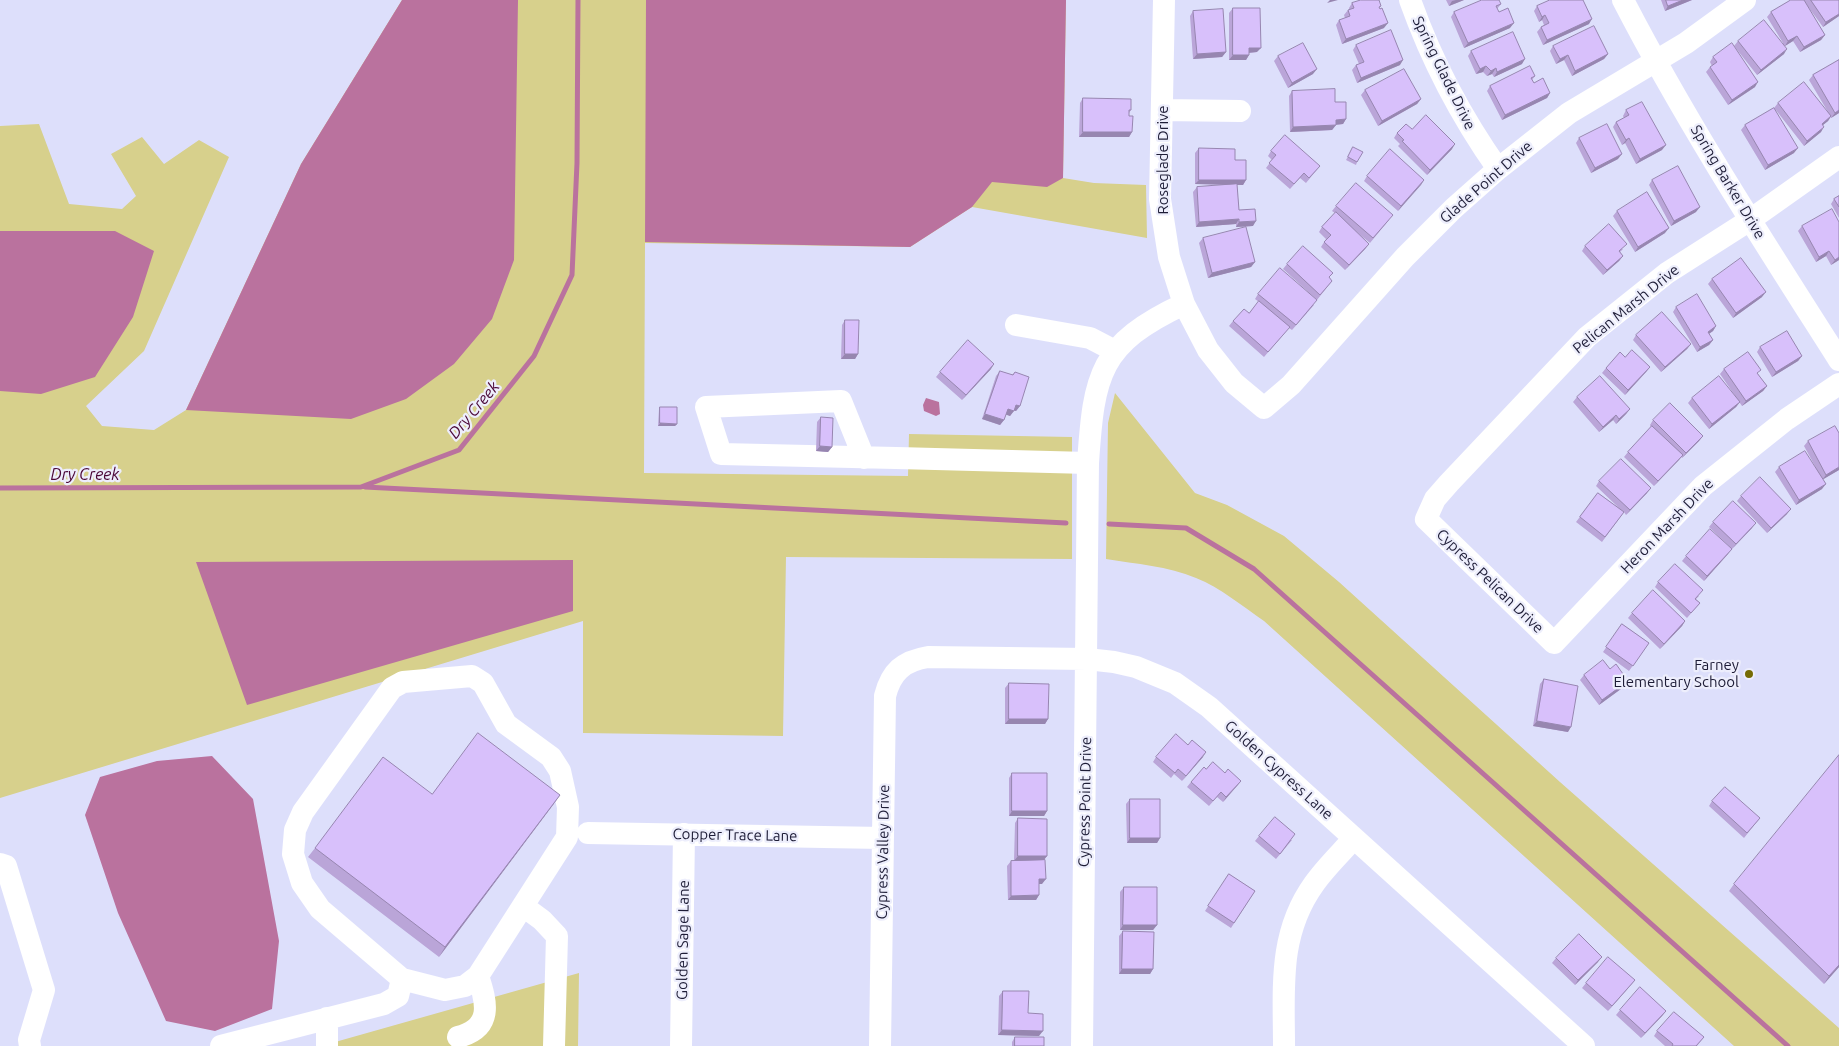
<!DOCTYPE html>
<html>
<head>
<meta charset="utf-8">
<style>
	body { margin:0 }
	canvas { display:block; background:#dddffb }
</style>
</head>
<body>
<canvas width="1839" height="1046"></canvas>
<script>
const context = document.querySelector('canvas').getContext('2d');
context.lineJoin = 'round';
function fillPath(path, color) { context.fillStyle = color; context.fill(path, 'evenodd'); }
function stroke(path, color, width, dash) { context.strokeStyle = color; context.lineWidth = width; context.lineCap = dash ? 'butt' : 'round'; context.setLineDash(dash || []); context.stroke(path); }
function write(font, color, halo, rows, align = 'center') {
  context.font = font + ' Ubuntu,sans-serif'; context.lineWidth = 4.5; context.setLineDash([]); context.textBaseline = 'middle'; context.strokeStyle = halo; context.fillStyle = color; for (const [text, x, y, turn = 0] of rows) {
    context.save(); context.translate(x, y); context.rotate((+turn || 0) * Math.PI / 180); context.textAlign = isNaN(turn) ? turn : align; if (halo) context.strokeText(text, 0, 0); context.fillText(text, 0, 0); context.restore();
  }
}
fillPath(new Path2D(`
	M402 0H1066L1063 178 1094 183 1146 185 1147 238 972 207 910 247 645 243 644 473 908 476 909 434 1072 437V559L786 557 783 736 583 733V621L0 798V126L39 124 69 204 122 209 136 196 111 154 142 137 164 164 199 140 229 157 144 351 86 406 102 426 154 430 186 410 301 164Z
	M1115 393 1195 493 1227 505 1284 536 1339 582 1560 782 1839 1028V1046H1734L1264 621C1242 606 1221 588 1196 578 1168 566 1136 564 1106 559L1108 423Z
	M579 973 578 1046H321Z`), '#d7d08c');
fillPath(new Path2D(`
	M402 0H518L514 260 492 319 454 364 406 399 351 419 186 410 301 164Z
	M646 0H1066L1063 178 1047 187 992 182 972 207 910 247 645 242Z
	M0 231H115L154 251 133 317 95 377 41 394 0 391Z
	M926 398 939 402 940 414 936 416 924 411 923 405Z
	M573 560V611L247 705 196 562Z
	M212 756 253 799 279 941 272 1009 215 1031 166 1021 118 913 85 815 100 777 157 761Z`), '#ba729e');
stroke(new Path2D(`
	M365 487 1066 523
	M0 488 361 487 459 450 534 356 572 275 577 163 578 0
	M1109 524 1186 528 1254 569 1788 1046`), '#ba729e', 5);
stroke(new Path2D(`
	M1164 0 1160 199 1169 257 1184 304 1208 350 1234 383 1264 408 1291 385 1405 257 1454 208 1498 169 1569 113 1686 43 1745 0
	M1410 0C1431 59 1462 118 1498 169
	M1623 0C1687 124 1764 242 1839 360
	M1162 110 1240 111
	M1839 157 1750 220 1667 273 1587 337 1449 483 1435 499 1426 519 1554 643 1703 486 1787 419 1839 384
	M1016 325 1090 338 1115 351
	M864 458 841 401 706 407 721 454C843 457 966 459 1088 463
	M472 676 483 683 506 724 551 757 560 771 568 807 567 837 478 976 465 986 445 990 402 979 320 909 302 883 293 854 295 830 303 812 392 688 403 682Z
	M588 833 883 838
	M0 864 6 866 44 990 29 1040 30 1046
	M523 906 542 920 557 936 554 1046
	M458 1037C493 1028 487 1003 478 976
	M221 1046 384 1004 398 996 402 979
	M327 1046V1018
	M681 1046 684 834
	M880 1046 885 696C891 672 903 661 928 657L1087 659 1114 662 1136 667 1175 683 1209 707 1584 1046
	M1082 1046 1088 463C1094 374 1099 344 1184 304
	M1284 1046C1284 988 1278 934 1314 884 1325 868 1341 853 1354 838`), '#fff', 22);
fillPath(new Path2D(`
	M1446 0H1464L1449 6Z
	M1661 0H1692L1665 11Z
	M1791 0H1839V16L1823 27 1806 4 1825 35 1821 40 1800 52 1793 41 1785 46 1784 54 1757 75 1734 46 1738 41 1783 43 1767 17 1771 12Z
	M1352 3 1381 6 1379 8 1384 28 1342 44 1336 25 1339 20 1345 18 1344 15 1348 10H1349V8Z
	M1501 4 1497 9 1499 12 1510 28 1464 48 1451 17 1454 12Z
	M1537 6 1589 24 1543 45 1537 32 1541 27 1544 25 1542 20 1539 22 1534 11Z
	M1233 8 1257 52 1249 53V55L1246 60H1229V13Z
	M1193 11 1226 52 1222 57 1193 59 1190 16Z
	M1356 45 1400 65 1357 83 1352 70 1356 65 1359 64 1353 50Z
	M1553 46 1608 54 1604 59 1572 76 1564 60 1556 64 1550 51Z
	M1471 51 1522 64 1494 77 1492 74 1487 76 1483 72 1476 74 1468 56Z
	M1278 56 1313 74 1288 88 1274 61Z
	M1713 57 1755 87 1728 105 1706 72 1710 67 1712 66 1710 62Z
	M1839 60V113L1831 118V117L1828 121 1823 125 1821 132 1804 146 1775 109 1794 153 1765 170 1741 130 1745 125 1774 108 1778 103 1828 112 1809 80 1813 75Z
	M1535 76 1532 80 1534 83 1550 93 1547 98 1502 120 1487 91 1490 86Z
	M1365 90 1421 99 1417 104 1378 126 1361 95Z
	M1292 91 1335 102 1346 119 1343 124 1336 125 1332 130 1290 132 1289 96Z
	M1083 98 1131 110 1129 113V116L1132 132 1129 137H1079L1080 103Z
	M1626 110 1662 150 1636 164 1625 143 1622 145 1613 127 1616 122 1624 118 1623 116Z
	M1412 129 1452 149 1427 175 1398 146 1400 144 1394 138 1397 133Z
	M1579 138 1618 159 1591 173 1576 143Z
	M1353 147 1357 162 1356 165 1346 160Z
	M1199 148 1235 160 1246 180 1243 185H1237L1239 210 1253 226 1236 227V224L1196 227 1193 192 1197 187 1229 185 1195 184V153Z
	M1271 151 1320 166 1306 183 1300 178 1290 189 1266 168 1272 160 1268 156Z
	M1367 176 1424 180 1398 211 1364 181Z
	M1652 180 1696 212 1671 226 1649 185Z
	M1839 196V218L1831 204 1834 199Z
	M1336 206 1389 220 1370 243 1354 230 1369 244 1365 249 1345 270 1321 247 1326 239 1319 232 1322 227 1335 213 1332 211Z
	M1617 211 1665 233 1635 252 1613 216Z
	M1802 226 1839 260 1831 265 1826 256 1816 262 1798 231Z
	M1203 238 1255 262 1251 267 1208 278 1199 243Z
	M1585 246 1623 249 1620 252 1623 256 1619 261 1603 275 1582 251Z
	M1287 264 1329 278 1332 281 1317 300 1283 269Z
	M1712 279 1762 297 1733 318 1708 284Z
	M1258 294 1314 305 1292 330 1289 328 1264 357 1229 326 1233 321 1249 313 1259 302 1255 299Z
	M1676 307 1716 326 1713 331 1709 334 1713 340 1709 345 1697 352 1673 312Z
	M845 320 858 354 855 359H841L842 325Z
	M1636 335 1691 344 1687 349 1661 372 1633 340Z
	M1760 347 1802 356 1798 361 1772 377 1757 352Z
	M1625 357 1650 367 1646 372 1625 395 1602 373 1606 368Z
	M991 369 962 400 936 377 940 372Z
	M1724 369 1758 374 1767 386 1763 391 1742 406 1720 374Z
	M1000 371 1012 375 1015 372 1020 406 1016 411 1014 410 1010 416 1006 414 1004 420 1000 425 982 419 996 376Z
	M1577 397 1630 409 1626 414 1616 424 1613 420 1599 432 1573 402Z
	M1692 398 1740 402 1736 407 1709 429 1688 403Z
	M660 407 677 424 675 426H658L659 409Z
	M821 417 832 447 828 452 816 451 817 422Z
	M1653 420 1703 436 1699 441 1682 458 1681 456 1654 486 1624 457 1628 452 1651 427 1650 425Z
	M1808 441 1839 470 1823 479 1822 489 1796 505 1775 472 1779 467 1816 468 1804 446Z
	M1599 481 1647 493 1626 515 1624 512 1602 542 1576 522 1598 493 1619 508 1596 486Z
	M1741 496 1787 514 1767 533 1737 501Z
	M1713 522 1752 528 1732 549 1709 527Z
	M1728 554 1704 581 1682 561 1686 556Z
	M1658 582 1699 596 1696 599 1700 603 1687 618 1655 587Z
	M1632 613 1685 621 1682 626 1660 649 1628 618Z
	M1622 624 1649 643 1629 671 1603 652Z
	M1610 669 1628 681 1625 686 1599 705 1580 680 1584 675Z
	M1544 679 1568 732 1533 726 1540 684Z
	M1009 683 1048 719 1045 724H1005V688Z
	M1156 757H1203L1182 781 1174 774 1171 778 1153 762Z
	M1206 769 1225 773 1241 781 1223 802 1217 797 1209 806 1187 787 1191 782Z
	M1012 773 1047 811 1044 816H1009V778Z
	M432 794 560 795 439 957 308 857 315 848Z
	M1130 799 1160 838 1157 843H1127L1126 804Z
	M1712 801 1760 818 1744 838 1709 806Z
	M1018 818 1047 856 1044 860 1042 884H1039V895L1036 900H1008L1007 866 1011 861H1014L1015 823Z
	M1259 836 1292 840 1276 859 1255 841Z
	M1229 874 1255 891 1231 928 1205 911Z
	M1734 884 1839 967 1824 984 1729 891Z
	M1124 887 1157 925 1153 930H1120V892Z
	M1123 931 1153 969 1150 974H1119V936Z
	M1556 958 1598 962 1575 985 1552 963Z
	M1635 980 1608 1011 1582 988 1586 983Z
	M1003 991 1028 1013 1039 1036 998 1035 999 996Z
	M1620 1010 1666 1011 1662 1016 1641 1038 1616 1015Z
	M1657 1031 1704 1037 1697 1046H1665L1654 1036Z
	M1015 1037 1044 1046H1012V1042Z`), '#baa5d8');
fillPath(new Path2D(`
	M1330 0H1338L1327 3Z
	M1456 0H1464L1449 6 1452 1Z
	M1683 0H1692L1665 11 1668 6Z
	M1839 14V16L1823 27 1826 22Z
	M1545 15 1542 20 1539 22 1542 17Z
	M1592 19 1589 24 1543 45 1547 40Z
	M1388 23 1384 28 1342 44 1346 39Z
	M1514 23 1510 28 1464 48 1468 43Z
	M1825 35 1821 40 1800 52 1804 47Z
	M1797 36 1793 41 1785 46 1788 41Z
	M1249 48H1261L1257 52 1246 53Z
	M1787 49 1784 54 1757 75 1761 70Z
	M1226 52 1222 57 1193 59 1197 54Z
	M1608 54 1604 59 1572 76 1575 71Z
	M1233 55H1249L1246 60H1229Z
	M1568 55 1564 60 1556 64 1560 59Z
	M1525 59 1522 64 1494 77 1497 72Z
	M1403 60 1400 65 1357 83 1361 78Z
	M1486 66 1483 72 1476 74 1480 69Z
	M1496 68 1492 74 1487 76 1491 71Z
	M1317 69 1313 74 1288 88 1292 83Z
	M1758 82 1755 87 1728 105 1732 100Z
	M1550 93 1547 98 1502 120 1505 115Z
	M1421 99 1417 104 1378 126 1382 121Z
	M1839 110V113L1831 118 1835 113Z
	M1831 116 1828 121 1818 129 1822 124Z
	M1346 119 1343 124 1332 125 1336 120Z
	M1336 125 1332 130 1290 132 1293 127Z
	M1824 127 1821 132 1804 146 1807 141Z
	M1083 132H1132L1129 137H1079Z
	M1629 138 1625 143 1622 145 1626 140Z
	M1455 144 1452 149 1427 175 1430 170Z
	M1666 145 1662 150 1636 164 1640 159Z
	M1798 148 1794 153 1765 170 1768 165Z
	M1622 154 1618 159 1591 173 1595 168Z
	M1199 180H1246L1243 185 1195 184Z
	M1424 180 1421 185 1398 211 1401 206Z
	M1700 207 1696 212 1671 226 1674 221Z
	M1239 219 1236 224 1196 227 1199 222Z
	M1256 221 1253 226 1236 227 1239 222Z
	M1669 228 1665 233 1635 252 1638 247Z
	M1369 244 1365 249 1345 270 1349 265Z
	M1829 251 1826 256 1816 262 1819 257Z
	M1623 256 1619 261 1603 275 1607 270Z
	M1839 257V260L1831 265 1835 260Z
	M1255 262 1251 267 1208 278 1212 273Z
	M1766 292 1762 297 1733 318 1736 313Z
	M1716 326 1713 331 1704 337 1708 332Z
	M1713 340 1709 345 1697 352 1700 347Z
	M1691 344 1687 349 1661 372 1665 367Z
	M845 354H858L855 359H841Z
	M1802 356 1798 361 1772 377 1776 372Z
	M994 364 991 369 962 400 966 395Z
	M1650 367 1646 372 1625 395 1628 390Z
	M1767 386 1763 391 1742 406 1746 401Z
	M1740 402 1736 407 1709 429 1712 424Z
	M1016 405 1020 406 1016 411 1012 410Z
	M1008 409 1014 411 1010 416 1004 414Z
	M1630 409 1626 414 1616 424 1619 419Z
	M985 414 1004 420 1000 425 982 419Z
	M1616 415 1613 420 1599 432 1603 427Z
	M660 423 677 424 675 426H658Z
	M1703 436 1699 441 1682 458 1686 453Z
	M820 446 832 447 828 452 816 451Z
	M1683 455 1679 460 1654 486 1658 481Z
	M1839 467V470L1822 480 1826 475Z
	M1826 484 1822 489 1796 505 1799 500Z
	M1651 488 1647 493 1626 515 1630 510Z
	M1791 509 1787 514 1767 533 1771 528Z
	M1756 523 1752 528 1732 549 1736 544Z
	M1732 549 1728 554 1704 581 1707 576Z
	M1685 621 1682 626 1660 649 1664 644Z
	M1628 681 1625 686 1599 705 1602 700Z
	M1009 719H1048L1045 724H1005Z
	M1537 721 1571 727 1568 732 1533 726Z
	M1206 752 1203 757 1182 781 1186 776Z
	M1241 781 1237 786 1223 802 1226 797Z
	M560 795 553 805 439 957 445 947Z
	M1012 811H1047L1044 816H1009Z
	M1130 838H1160L1157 843H1127Z
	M1018 856H1047L1043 861H1014Z
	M1039 879H1046L1042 884H1036Z
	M1039 895 1036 900H1008L1011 896Z
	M1123 925H1157L1153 930H1120Z
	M1602 957 1598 962 1575 985 1578 980Z
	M1839 965V967L1824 984 1829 976Z
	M1122 969H1153L1150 974H1119Z
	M1635 980 1631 985 1608 1011 1612 1006Z
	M1666 1011 1662 1016 1641 1038 1645 1033Z
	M1002 1030 1043 1031 1039 1036 998 1035Z`), '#9786b0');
const building = new Path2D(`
	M1361 0H1379L1381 6 1379 7 1380 9 1382 8 1388 23 1346 39 1339 20 1350 16 1348 10 1354 8 1352 3Z
	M1482 0H1499L1501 4 1496 6 1499 12 1508 8 1514 23 1468 43 1454 12Z
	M1550 0H1583L1592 19 1547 40 1541 27 1549 23 1545 15 1542 17 1537 6Z
	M1666 0H1683L1668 6Z
	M1791 0H1804L1825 35 1804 47 1797 36 1788 41 1771 12Z
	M1811 0H1839V14L1826 22Z
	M1233 8H1260L1261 48H1249V55H1233Z
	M1223 9 1226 52 1197 54 1193 11Z
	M1764 20 1787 49 1761 70 1738 41Z
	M1594 26 1608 54 1575 71 1568 55 1560 59 1553 46Z
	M1391 30 1403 60 1361 78 1356 65 1364 62 1356 45Z
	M1513 32 1525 59 1497 72 1496 68 1491 71 1486 66 1480 69 1471 51Z
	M1303 43 1317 69 1292 83 1278 56Z
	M1732 43 1758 82 1732 100 1710 67 1717 62 1713 57Z
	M1839 60V110L1835 113 1813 75Z
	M1530 66 1535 76 1531 78 1534 83 1543 78 1550 93 1505 115 1490 86Z
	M1404 69 1421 99 1382 121 1365 90Z
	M1804 82 1831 116 1822 124 1824 127 1807 141 1778 103Z
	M1335 89V102H1346V119L1336 120V125L1293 127 1292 91Z
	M1083 98 1131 99V110H1129V116H1133L1132 132H1083Z
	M1642 102 1666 145 1640 159 1629 138 1626 140 1616 122 1629 115 1626 110Z
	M1774 108 1798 148 1768 165 1745 125Z
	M1426 115 1455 144 1430 170 1402 141 1404 140 1397 133 1406 124 1412 129Z
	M1607 124 1622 154 1595 168 1579 138Z
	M1285 135 1320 166 1309 178 1304 173 1294 184 1269 163 1276 155 1271 151Z
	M1353 147 1363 152 1357 162 1348 157Z
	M1199 148 1235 149V160H1246V180H1199Z
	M1390 149 1424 180 1401 206 1367 176Z
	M1678 166 1700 207 1674 221 1652 180Z
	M1356 183 1393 215 1373 238 1336 206Z
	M1237 184 1239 210 1255 209 1256 221 1239 222V219L1199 222 1197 187Z
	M1647 192 1669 228 1638 247 1617 211Z
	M1839 196V207L1834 199Z
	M1832 209 1839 222V257L1835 260 1829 251 1819 257 1802 226Z
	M1336 212 1369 244 1349 265 1324 242 1331 235 1322 227Z
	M1609 224 1627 244 1619 251 1623 256 1607 270 1585 246Z
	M1246 227 1255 262 1212 273 1203 238Z
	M1303 246 1333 273 1329 277 1332 281 1320 295 1287 264Z
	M1741 258 1766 292 1736 313 1712 279Z
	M1280 268 1317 300 1296 325 1258 294Z
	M1697 294 1716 326 1708 332 1713 340 1700 347 1676 307Z
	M1259 301 1290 327 1268 352 1233 321 1244 309 1249 313Z
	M1662 312 1691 344 1665 367 1636 335Z
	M845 320H859L858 354H845Z
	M1787 331 1802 356 1776 372 1760 347Z
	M968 340 994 364 966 395 940 372Z
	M1632 350 1650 367 1628 390 1606 368 1620 352 1625 357Z
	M1748 352 1761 370 1757 373 1767 386 1746 401 1724 369Z
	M1000 371 1013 375 1015 372 1029 377 1020 406 1016 405 1014 411 1008 409 1004 420 985 414Z
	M1600 376 1630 409 1619 419 1616 415 1603 427 1577 397Z
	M1719 376 1740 402 1712 424 1692 398Z
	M1670 403 1703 436 1686 453 1653 420Z
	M660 407H677V424L660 423Z
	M821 417 833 418 832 447 820 446Z
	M1652 426 1683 455 1658 481 1628 452Z
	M1835 426 1839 433V467L1826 475 1808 441Z
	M1805 451 1826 484 1799 500 1779 467Z
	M1621 459 1651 488 1630 510 1599 481Z
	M1760 477 1791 509 1771 528 1741 496Z
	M1598 493 1624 512 1605 537 1580 517Z
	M1733 501 1756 523 1736 544 1713 522Z
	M1710 529 1732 549 1707 576 1686 556Z
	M1675 564 1703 590 1695 599 1700 603 1691 613 1658 582Z
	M1653 590 1685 621 1664 644 1632 613Z
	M1622 624 1649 643 1633 666 1606 647Z
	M1603 660 1610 669 1616 664 1628 681 1602 700 1584 675Z
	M1544 679 1578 686 1571 727 1537 721Z
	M1009 683 1049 684 1048 719H1009Z
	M478 733 560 795 445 947 315 848 383 757 432 794Z
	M1176 734 1188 745 1192 740 1206 752 1186 776 1178 769 1175 773 1156 757Z
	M1839 755V965L1829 976 1734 884Z
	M1213 762 1225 773 1228 769 1241 781 1226 797 1221 792 1213 801 1191 782 1204 767 1206 769Z
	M1012 773H1047V811H1012Z
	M1725 787 1760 818 1747 833 1712 801Z
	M1130 799H1160V838H1130Z
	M1275 817 1295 834 1280 854 1259 836Z
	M1018 818 1047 819V856H1018Z
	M1045 860 1046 879H1039V895L1011 896V861Z
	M1229 874 1255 891 1234 923 1208 906Z
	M1124 887H1157V925H1123Z
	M1123 931 1154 932 1153 969H1122Z
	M1579 934 1602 957 1578 980 1556 958Z
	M1608 957 1635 980 1612 1006 1586 983Z
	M1640 987 1666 1011 1645 1033 1620 1010Z
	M1003 991H1029L1028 1013 1043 1014V1031L1002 1030Z
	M1674 1012 1704 1037 1696 1046H1672L1673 1044 1657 1031Z
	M1015 1037H1044V1046H1015Z`);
fillPath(building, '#d8c0fb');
stroke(building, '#9786b0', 1);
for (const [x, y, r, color] of [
	[1749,674,5,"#756b05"]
]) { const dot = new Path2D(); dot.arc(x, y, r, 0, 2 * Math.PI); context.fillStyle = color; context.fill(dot); stroke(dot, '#edeefc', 2); }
write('15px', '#1e1d37', '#edeefc', [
	["Spring Glade Drive",1444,73,64],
	["Roseglade Drive",1163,160,-90],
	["Glade Point Drive",1486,182,-41],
	["Spring Barker Drive",1728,182,59],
	["Pelican Marsh Drive",1626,309,-39],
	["Heron Marsh Drive",1667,526,-46],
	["Cypress Pelican Drive",1490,581,44],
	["Golden Cypress Lane",1279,770,42],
	["Cypress Point Drive",1085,802,-89],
	["Copper Trace Lane",735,835,1],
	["Cypress Valley Drive",883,852,-89],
	["Golden Sage Lane",683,940,-89]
]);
write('15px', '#1e1d37', '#edeefc', [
	["Farney",1739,665],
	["Elementary School",1739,682]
], 'right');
write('italic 16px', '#4a0737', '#edeefc', [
	["Dry Creek",474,410,-50],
	["Dry Creek",85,475]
]);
</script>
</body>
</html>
